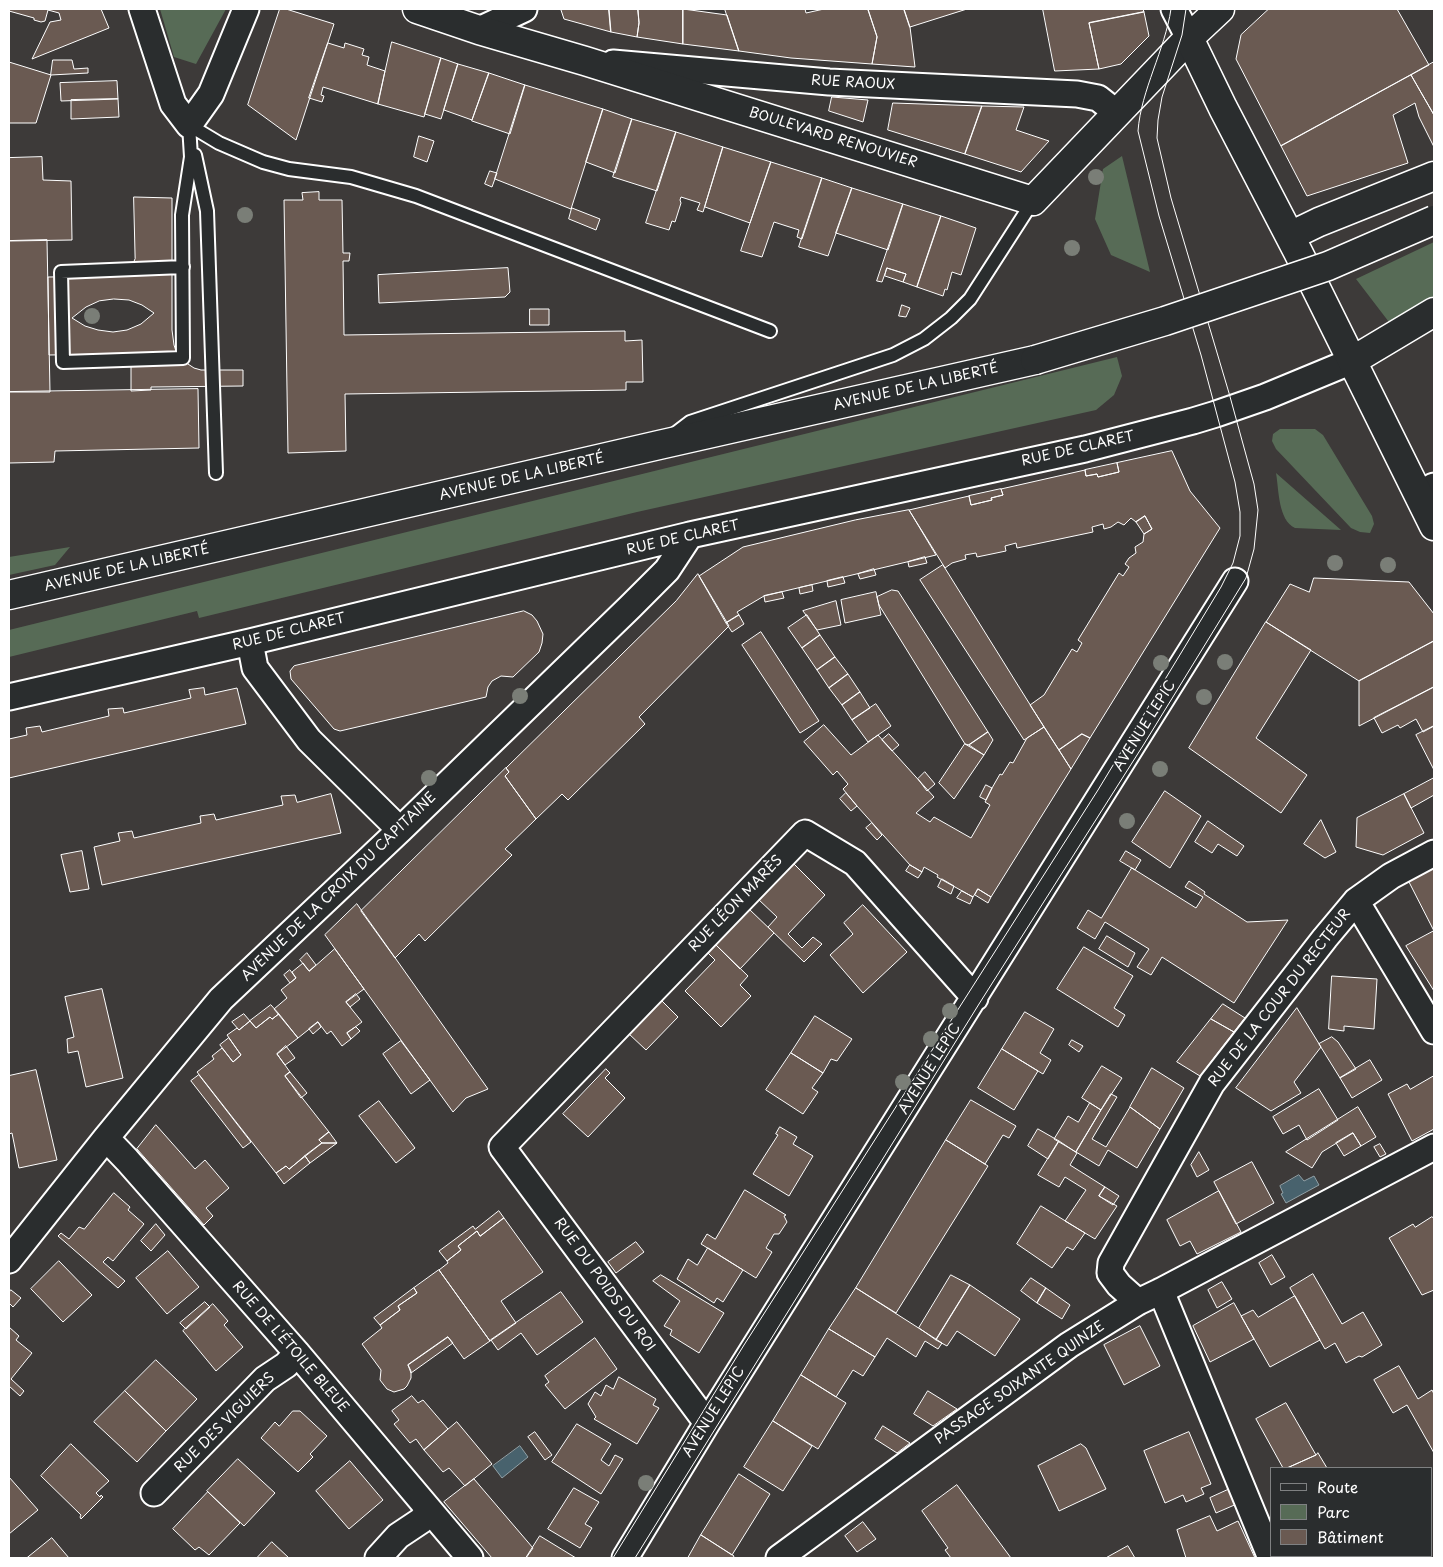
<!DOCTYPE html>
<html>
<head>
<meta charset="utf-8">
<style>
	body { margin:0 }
	#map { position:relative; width:1443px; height:1567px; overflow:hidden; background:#3d3a39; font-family:"Playpen Sans",sans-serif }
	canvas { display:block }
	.frame { position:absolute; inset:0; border:10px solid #fff; pointer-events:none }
	.legend { position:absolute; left:1270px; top:1467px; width:162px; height:90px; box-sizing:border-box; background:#2a2d2e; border:1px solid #7f8182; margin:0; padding:6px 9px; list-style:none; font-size:15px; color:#fff }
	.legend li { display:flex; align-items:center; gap:10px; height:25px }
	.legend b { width:25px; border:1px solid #7f8182 }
</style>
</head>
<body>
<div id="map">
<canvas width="1443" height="1567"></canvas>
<div class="frame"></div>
<ul class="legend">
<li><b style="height:6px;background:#2a2d2e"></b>Route</li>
<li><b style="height:14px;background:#576b56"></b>Parc</li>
<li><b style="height:14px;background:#6a5a52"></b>Bâtiment</li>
</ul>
</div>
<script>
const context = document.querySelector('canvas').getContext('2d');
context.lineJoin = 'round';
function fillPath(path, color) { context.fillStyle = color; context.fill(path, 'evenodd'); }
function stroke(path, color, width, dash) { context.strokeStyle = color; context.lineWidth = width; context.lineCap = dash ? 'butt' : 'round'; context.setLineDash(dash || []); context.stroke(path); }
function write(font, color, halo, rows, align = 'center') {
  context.font = font + ' "Playpen Sans",sans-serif'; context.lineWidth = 4; context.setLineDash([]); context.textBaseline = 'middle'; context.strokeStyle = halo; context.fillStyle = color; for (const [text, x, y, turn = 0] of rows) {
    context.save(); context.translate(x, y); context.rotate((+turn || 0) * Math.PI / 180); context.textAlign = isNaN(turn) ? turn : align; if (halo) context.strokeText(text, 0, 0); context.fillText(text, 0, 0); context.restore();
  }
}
fillPath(new Path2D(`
	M160 9H226L196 64 174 57Z
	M1122 156 1150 272 1111 255 1095 219 1103 169Z
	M1434 242V303L1392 326 1356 279Z
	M1117 357 1122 376 1114 395 1096 410 637 512 199 618 197 611 9 657V630Z
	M1280 429H1315L1323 435 1372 516 1374 524 1370 533 1360 532 1351 528 1276 449 1272 441 1273 434Z
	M1276 473 1341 530 1295 528C1278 520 1279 490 1276 473Z
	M70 547 55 565 9 575V557Z`), '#576b56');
const water = new Path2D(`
	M1299 1175 1304 1181 1314 1176 1319 1185 1286 1203 1281 1194 1283 1193 1280 1186Z
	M520 1446 528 1457 502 1478 493 1466Z`);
fillPath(water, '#48626d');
stroke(water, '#91a1a7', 1);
const building = new Path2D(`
	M9 9H101L109 28 32 59 50 22 61 20 59 13 48 10 45 21 41 22 34 20V18L9 11Z
	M280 9H286L334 24 296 140 248 105Z
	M564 9H609L611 32 564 19 561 10Z
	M609 9H638L639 23 637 37 611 32Z
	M638 9H683V44L637 37 639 23Z
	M683 9 727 15 739 51 683 44Z
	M725 9H805L806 13 824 9H868L877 37 872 64 791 58 739 51Z
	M868 9H904L910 27 915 67 872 64 877 37Z
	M904 9H967L910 27Z
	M1043 9H1143L1144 12 1089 23 1099 69 1055 71Z
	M1269 9H1397L1429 65 1281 146 1236 59 1241 35Z
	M1144 12 1149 36 1121 64 1099 69 1089 23Z
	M392 42 441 58 424 117 378 104Z
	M328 43 344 48 345 43 364 49 362 55 369 57 367 65 385 71 378 104 323 87 321 95 324 96 322 102 309 98Z
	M441 58 458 64 441 119 425 114Z
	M53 60H72L74 69 88 68V73L51 75Z
	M9 62 51 75 36 123H9Z
	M1434 62V115L1411 75Z
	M458 64 489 73 472 120 444 110Z
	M489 73 525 85 510 134 472 121Z
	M1411 75 1434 115V147L1419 117 1415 103 1393 115 1408 163 1307 196 1281 146Z
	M117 81 118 99 61 101 60 83Z
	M525 85 603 109 571 209 495 179Z
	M832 97 868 100 863 122 829 111Z
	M118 99 119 117 71 119V100Z
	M893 103 982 106 965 154 888 130Z
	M982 106 1024 107 1016 130 1049 141 1021 172 965 154Z
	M603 109 632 119 615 173 586 162Z
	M632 119 676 132 657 191 613 177Z
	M676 132 723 147 703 212 697 210 700 203 681 197 680 200 681 203 675 222 672 221 669 230 646 223Z
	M419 136 434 141 427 162 414 157Z
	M723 147 771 162 750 223 705 207Z
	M42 157 43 180 71 181 72 240 9 241V158Z
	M771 162 822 178 802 239 797 237 799 230 774 222 762 257 741 251Z
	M490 171 497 173 492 187 485 184Z
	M822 178 852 188 828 256 799 247Z
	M852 188 903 204 888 250 836 233Z
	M319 192V200H342L343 253H350L349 261H343L344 335 625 331V341L642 340 643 382H626V390L345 394 346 451 288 453 284 200H303L302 193Z
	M134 197 172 198V330L174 345 176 351 182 360 194 368 201 370H243V386L151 387V390L131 391V366L116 354 49 355 48 277 113 276 132 266 135 259ZM114 299 129 300 142 305 154 313 141 324 127 330 113 332 98 330 85 326 72 318 86 307 99 301Z
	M903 204 941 216 917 287 903 282 906 274 887 268 882 282 877 281Z
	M572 208 600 219 596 230 569 219Z
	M941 216 976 228 961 275 952 272 947 290 945 289 943 296 917 287Z
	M47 240 50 392H9V241Z
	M508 268 510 292 505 297 379 303 378 275Z
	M887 268 906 274 903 282 885 276Z
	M902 305 910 308 906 317 899 316Z
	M530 309H549V325H530Z
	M198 389 199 448 55 451 54 462 9 463V392Z
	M1172 451 1190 491 1220 528 1090 738 1082 734 1059 750 1030 705 1044 695 1072 649 1077 652 1082 643 1078 640 1119 573 1123 576 1129 567 1125 564 1129 558 1136 553 1135 547 1143 542 1144 534 1152 529 1145 516 1136 522 1131 518 1124 525 1118 522 1111 527 1104 529 1103 524 1092 527 1093 532 1017 548 1016 543 1005 546 1006 551 977 557 976 553 965 555 966 559 952 563 945 568 909 510 969 496 971 505 992 500 991 498 1003 495 1001 489 1085 470 1086 476 1097 474 1098 477 1119 472 1117 463Z
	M1117 463 1119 472 1098 477 1097 474 1086 476 1085 470Z
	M1001 489 1003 495 991 498 992 500 971 505 969 496Z
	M909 510 936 555 764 596 737 612 739 615 726 623 699 576 743 547 855 520Z
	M1145 516 1152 529 1144 534 1136 522Z
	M925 557 927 563 909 567 908 562Z
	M943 565 1044 727 1024 740 920 580Z
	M874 569 876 575 860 579 858 574Z
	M698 574 729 626 639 717 645 724 568 800 562 794 536 819 505 776 509 772 506 768 676 601Z
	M843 577 845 583 828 587 827 581Z
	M1314 578 1409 582 1434 614V641L1359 681 1266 622 1290 584 1309 592Z
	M812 585 813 591 800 594 799 588Z
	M892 590 898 591 988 732 969 745 965 744 879 605 877 597Z
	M782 592 784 598 765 602 764 596Z
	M876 592 881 615 845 623 841 600Z
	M836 601 841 625 817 630 803 611Z
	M524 611 532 615 537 621 543 634 542 643 539 652 513 677 501 676 492 681 488 687 486 697 340 731 334 729 291 679 290 671 294 666Z
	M739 615 744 624 732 632 726 623Z
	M807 615 820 635 802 648 788 628Z
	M1266 622 1311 650 1256 738 1307 775 1281 813 1189 748Z
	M761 632 819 721 800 733 742 645Z
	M820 635 835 657 817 670 802 648Z
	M1434 641V687L1359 726V681Z
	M835 657 848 674 829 688 817 670Z
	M848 674 860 692 842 705 829 688Z
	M1434 687V726L1423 732 1416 719 1400 728 1398 725 1382 733 1374 718Z
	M204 688 205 695 237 688 246 724 9 778V739L27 735 26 728 40 726 42 732 109 716 108 709 123 708 124 713 191 698 189 690Z
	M860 692 870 708 852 720 842 705Z
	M876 704 891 726 868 742 852 720Z
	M824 725 851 755 878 735 934 797 916 813 930 822 934 817 971 838 990 805 985 802 992 788 1000 774 1002 775 1010 762 1013 763 1027 738 1044 727 1071 769 991 897 978 889 973 897 937 877 938 875 924 867 922 872 910 865 857 806 843 789 848 784 837 771 833 775 804 742Z
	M1434 726V770L1416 735Z
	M988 732 993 740 984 755 969 745Z
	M889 734 899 745 892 751 882 740Z
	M1082 734 1090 738 1071 769 1059 750Z
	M965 744 984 755 954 799 939 783Z
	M506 768 509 772 505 776 536 819 505 849 512 855 425 941 419 934 395 958 361 911Z
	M925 772 935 784 927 791 918 779Z
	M1434 778V795L1411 808 1404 794Z
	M986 785 992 788 986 800 980 797Z
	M1165 791 1201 816 1170 868 1132 842Z
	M846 793 857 806 851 811 840 799Z
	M331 794 341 833 102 885 94 847 120 841 118 833 132 831 134 838 201 823 200 816 214 814 216 820 283 805 281 796 295 795 297 802Z
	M1404 794 1424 833 1383 855 1356 847 1357 818Z
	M1321 820 1336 852 1325 858 1304 844Z
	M1208 821 1244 846 1237 856 1218 844 1212 853 1195 842Z
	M872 823 882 835 877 840 866 828Z
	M82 851 89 889 70 892 61 855Z
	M1126 851 1141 860 1135 870 1120 861Z
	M793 863 825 895 788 934 802 948 813 937 822 944 804 962 768 927 777 917 758 899Z
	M910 865 922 872 918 878 906 871Z
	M1132 868 1196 908 1203 897 1185 887 1189 881 1205 892 1204 894 1247 922 1288 920 1234 1003 1162 957 1151 975 1137 967 1149 949 1105 922 1095 939 1077 928 1088 910 1101 918Z
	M1434 868V931L1409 882Z
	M942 879 954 886 951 894 938 887Z
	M978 889 991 897 988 903 975 895Z
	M962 891 973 897 970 904 957 898Z
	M357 904 488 1089 466 1098 453 1112 325 935Z
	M863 905 907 952 863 993 830 955 853 934 844 923Z
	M749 909 774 933 740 969 715 944Z
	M1434 931V991L1406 946Z
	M1107 936 1135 953 1128 967 1099 949Z
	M715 944 748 976 740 985 751 996 721 1027 685 991 715 960 707 952Z
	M1084 947 1133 976 1114 1008 1125 1015 1118 1027 1057 989Z
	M335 949 364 989 346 1002 362 1022 347 1033 351 1039 342 1046 331 1031 327 1034 318 1022 298 1038 274 1009 287 998 281 990 296 978 292 972 303 963 309 971Z
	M307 953 316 965 309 971 300 960Z
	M290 970 296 978 290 983 284 975Z
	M1332 976 1377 979 1374 1029 1344 1026V1031L1329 1029Z
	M102 989 123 1078 86 1087 78 1051 68 1053 67 1039 74 1037 65 997Z
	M356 994 360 999 350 1007 346 1002Z
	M661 1000 678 1017 646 1050 628 1033Z
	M1223 1004 1245 1018 1234 1032 1211 1019Z
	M271 1005 279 1014 272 1019 270 1017 256 1028 250 1021Z
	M1297 1008 1321 1047 1294 1082 1301 1093 1271 1111 1236 1088Z
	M1025 1012 1054 1029 1040 1053 1051 1060 1043 1074 1002 1049Z
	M244 1014 250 1021 239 1030 232 1022Z
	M279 1014 298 1038 277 1054 290 1072 285 1076 329 1132 319 1140 322 1143 289 1169 286 1166 276 1173 197 1072 214 1059 212 1056 222 1048 233 1062 241 1055 227 1035 237 1028 239 1030 250 1021 256 1028 270 1017 272 1019Z
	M815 1016 852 1039 837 1061 831 1059 823 1073 791 1053Z
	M1211 1019 1234 1032 1200 1076 1177 1062Z
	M318 1022 321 1027 313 1034 309 1029Z
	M356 1027 360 1031 351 1039 347 1033Z
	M1332 1037 1338 1042 1356 1069 1340 1078 1319 1044Z
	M229 1038 241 1055 233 1062 220 1045Z
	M1072 1040 1083 1046 1079 1052 1069 1045Z
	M401 1041 430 1080 411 1094 383 1054Z
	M286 1046 295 1058 285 1065 277 1054Z
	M1002 1049 1038 1071 1014 1110 978 1088Z
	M791 1053 823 1073 812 1088 818 1092 803 1114 766 1090Z
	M1370 1060 1382 1080 1352 1098 1340 1078Z
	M1102 1066 1122 1078 1101 1110 1082 1098Z
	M1152 1068 1184 1088 1160 1129 1130 1107Z
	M606 1069 610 1073 605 1078 625 1098 588 1137 563 1114Z
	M36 1070 57 1160 19 1168 12 1133 9 1134V1076Z
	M290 1072 307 1093 301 1098 285 1076Z
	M199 1075 251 1142 243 1148 191 1081Z
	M1434 1076V1129L1412 1141 1388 1094 1407 1084 1410 1089Z
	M1319 1089 1338 1120 1307 1140 1299 1125 1283 1134 1273 1117Z
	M1111 1094 1117 1097 1092 1139 1106 1147 1130 1107 1160 1129 1137 1168 1108 1150 1099 1166 1076 1152Z
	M971 1100 1016 1126 1009 1138 1003 1135 985 1164 946 1140Z
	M379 1101 415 1148 396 1163 359 1116Z
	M1090 1103 1101 1110 1076 1152 1054 1139 1068 1116 1078 1122Z
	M1358 1107 1376 1137 1361 1146 1353 1133 1322 1152 1312 1168 1286 1152Z
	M156 1125 195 1169 205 1160 229 1188 206 1208 213 1216 204 1225 137 1149Z
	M780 1127 797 1137 793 1144 813 1156 789 1196 753 1174 778 1135 776 1134Z
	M1038 1129 1059 1141 1048 1159 1028 1146Z
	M329 1132 337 1143H322L319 1140Z
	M1353 1133 1361 1146 1344 1156 1336 1143Z
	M946 1140 988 1166 896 1313 856 1288Z
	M1059 1141 1077 1153 1070 1165 1105 1187 1099 1196 1117 1206 1095 1239 1065 1221 1086 1190 1065 1177 1059 1187 1038 1175Z
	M322 1143H337L310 1163 305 1156Z
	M1380 1144 1386 1154 1380 1157 1374 1147Z
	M1199 1152 1209 1170 1197 1177 1191 1165Z
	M305 1156 310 1163 284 1184 276 1173 286 1166 289 1169Z
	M1252 1162 1274 1203 1236 1224 1214 1182Z
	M1105 1187 1119 1196 1113 1205 1099 1196Z
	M745 1190 786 1215 784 1216 787 1222 779 1234H774L766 1248 772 1252 756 1278 701 1244 707 1234 715 1239Z
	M1219 1191 1241 1232 1197 1254 1190 1241 1180 1246 1167 1220Z
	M114 1193 130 1207 128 1210 144 1224 113 1261 108 1257 103 1262 125 1281 118 1288 58 1236 61 1233 69 1239 79 1227 84 1229Z
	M1041 1206 1085 1233 1073 1250 1067 1247 1052 1268 1017 1244Z
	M499 1211 504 1218 480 1236 477 1231 458 1246 461 1250 447 1261 439 1251 473 1226 475 1229Z
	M1432 1217 1434 1218V1290L1422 1295 1389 1238 1413 1224 1415 1227Z
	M504 1218 543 1272 501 1301 516 1323 490 1341 439 1270 448 1263 447 1261 461 1250 458 1246 477 1231 480 1236Z
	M156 1224 165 1235 151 1251 141 1241Z
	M636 1242 644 1252 616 1273 608 1262Z
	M708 1248 743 1270 723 1302 717 1298 714 1303 677 1279 688 1259 697 1265Z
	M168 1251 199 1287 167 1314 136 1278Z
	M1272 1255 1285 1277 1271 1285 1259 1263Z
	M59 1261 92 1295 63 1322 31 1289Z
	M439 1270 490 1341 464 1359 448 1337 408 1365 411 1371V1378L407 1386 404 1389 394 1392 387 1389 380 1380 381 1370 362 1344 382 1328 380 1325 400 1310 398 1306 417 1293 414 1288Z
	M1313 1274 1342 1324 1363 1312 1382 1345 1362 1357 1359 1356 1346 1363 1335 1343 1325 1349 1290 1288Z
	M661 1275 724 1313 699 1353 670 1335 672 1330 664 1326 680 1301 653 1281Z
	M951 1275 970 1285 936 1340 919 1328Z
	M1031 1278 1046 1288 1037 1303 1021 1291Z
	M1222 1282 1232 1299 1217 1308 1208 1290Z
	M970 1285 1020 1319 995 1356 957 1331 947 1346 936 1340Z
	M414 1288 417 1293 398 1306 400 1310 380 1325 374 1318Z
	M856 1288 942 1343 938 1349 925 1341 916 1357 887 1338 875 1357 829 1329Z
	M1046 1288 1070 1305 1062 1319 1037 1303Z
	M11 1290 21 1298 13 1307 9 1303V1293Z
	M561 1292 583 1322 537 1355 521 1333 498 1350 491 1340Z
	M1295 1296 1320 1340 1270 1367 1241 1316 1253 1310 1258 1317Z
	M205 1302 210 1307 186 1329 180 1323Z
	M1234 1303 1254 1339 1210 1362 1193 1326Z
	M213 1304 228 1321 224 1325 243 1347 216 1371 183 1331Z
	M1140 1326 1160 1366 1124 1385 1104 1345Z
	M9 1327 19 1336 16 1340 32 1353 11 1379 24 1391 20 1396 9 1386Z
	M829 1329 875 1357 863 1376 853 1370 836 1397 801 1375Z
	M448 1337 453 1343 411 1373 408 1365Z
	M595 1338 617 1369 565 1409 545 1385 549 1382 545 1376Z
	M156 1360 197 1399 166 1431 125 1391Z
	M1399 1366 1418 1399 1432 1390 1434 1394V1453L1407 1405 1393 1413 1374 1380Z
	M801 1375 846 1403 818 1449 773 1421Z
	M619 1377 656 1399 653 1405 659 1408 637 1444 594 1419 596 1417 588 1404 595 1392 601 1396 606 1385 613 1389Z
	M125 1391 166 1431 137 1462 94 1422Z
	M928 1391 957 1409 933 1426 914 1414Z
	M412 1396 418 1403 423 1400 448 1429 424 1450 416 1439 410 1443 394 1424 399 1420 392 1411Z
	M1286 1403 1316 1455 1287 1468H1283L1256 1419Z
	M293 1411H300L327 1436 310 1454 313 1457 298 1472 261 1438 275 1422 279 1426Z
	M773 1421 812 1446 783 1491 744 1467Z
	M457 1422 492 1464 465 1486 449 1468 443 1472 424 1450Z
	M577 1424 611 1444 601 1460 609 1466 615 1455 623 1459 601 1494 552 1462Z
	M883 1426 910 1443 897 1453 875 1439Z
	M535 1432 552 1455 545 1460 528 1437Z
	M1189 1432 1211 1484 1201 1488 1204 1494 1186 1502 1183 1495 1165 1503 1144 1451Z
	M71 1444 109 1481 96 1493 100 1497 101 1495 103 1497 81 1519 80 1517 81 1515 41 1476Z
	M1081 1444 1086 1448 1106 1489 1059 1511 1038 1466Z
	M1318 1453 1327 1468H1287L1316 1455Z
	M238 1459 275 1493 244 1526 207 1491Z
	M350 1461 383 1500 349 1529 316 1491Z
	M739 1474 770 1494 732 1555 701 1535Z
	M9 1477 38 1510 9 1534Z
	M474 1479 533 1548 526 1558H492L444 1502Z
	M957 1485 1011 1558H951L945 1550 948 1548 922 1511Z
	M574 1488 599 1502 585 1524 592 1528 580 1548 548 1529Z
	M1232 1488 1239 1503 1216 1513 1210 1498Z
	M208 1492 240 1523 209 1555 199 1547 195 1550 173 1529Z
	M1210 1516 1217 1531 1238 1521 1255 1558H1186L1177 1530Z
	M863 1522 876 1539 857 1552 845 1536Z
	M701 1535 734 1556 733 1558H688Z
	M540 1536 576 1558H526Z
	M52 1538 69 1558H27Z
	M272 1542 289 1558H257Z
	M1128 1546 1135 1558H1106Z
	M1327 1556H1378L1373 1558H1328Z`);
fillPath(building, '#6a5a52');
stroke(building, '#fff', 1);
const service = new Path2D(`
	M189 125 219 143 263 162 289 169 351 177 416 196 770 331
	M195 155 207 211 216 473
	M183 267 61 272 63 362 183 358 182 215 191 157 189 125
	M673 435 690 422 893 355 924 339 951 318 970 299 1033 201`);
const minor = new Path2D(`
	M142 9 173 104 189 125 211 94 246 9
	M1174 9 1189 38
	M479 30 524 9
	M613 63 829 82 1077 94 1098 98 1117 113
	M1418 495 1434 486
	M250 642 255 668 309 740 400 830
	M9 697 250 642 690 535 1085 449 1193 421 1216 414 1265 397 1352 361
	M1356 901 1434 1031
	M106 1138 127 1160 297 1353 470 1558
	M9 1260 106 1138 221 999 400 830 630 607 667 570 690 535
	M1161 1291 1271 1558
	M1138 1302 1119 1285 1110 1273 1111 1263 1212 1083 1325 938 1356 901 1391 876 1434 853
	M707 1423 502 1147 805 833 855 863 975 998
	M154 1493 265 1379 286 1365 297 1353
	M378 1558 398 1536 422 1520 428 1509
	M625 1558 707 1423 1235 581
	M779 1558 1069 1345 1138 1302 1161 1291 1434 1147`);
const tertiary = new Path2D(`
	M417 9 479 30 585 61 1033 201 1189 38`);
const secondary = new Path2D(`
	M1220 9 1189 38 1223 108 1298 252 1434 526
	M1290 236 1319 222 1434 176
	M1352 361 1434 312`);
const primary = new Path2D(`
	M9 595 659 445 1035 360`);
stroke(service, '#fff', 16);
stroke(minor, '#fff', 29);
stroke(tertiary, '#fff', 31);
stroke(secondary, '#fff', 31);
stroke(primary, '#fff', 31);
stroke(service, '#2a2d2e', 12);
stroke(minor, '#2a2d2e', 25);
stroke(tertiary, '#2a2d2e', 28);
stroke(secondary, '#2a2d2e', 28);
stroke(primary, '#2a2d2e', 28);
stroke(new Path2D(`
	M613 1558 744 1345 1098 790 1221 587 1233 563 1240 536V512L1235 482 1201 355 1159 216 1138 131C1141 90 1165 50 1171 9
	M635 1558 979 1004 1144 744 1246 578 1254 549 1258 510 1254 484 1229 393 1171 198 1157 138 1158 120 1162 97 1182 35 1186 9`), '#fff', 1);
const primaryBridge = new Path2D(`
	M1035 360 1165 321 1328 266 1434 220`);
stroke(primaryBridge, '#fff', 31, []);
stroke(primaryBridge, '#2a2d2e', 28);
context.fillStyle = '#7a7e77';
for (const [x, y] of [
	[1096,177],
	[245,215],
	[1072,248],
	[92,316],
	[1335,563],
	[1388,565],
	[1225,662],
	[1161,663],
	[520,696],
	[1204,697],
	[1160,769],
	[429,778],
	[1127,821],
	[950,1011],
	[931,1039],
	[903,1082],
	[646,1483]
]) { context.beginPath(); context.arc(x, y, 8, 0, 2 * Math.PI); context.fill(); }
write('14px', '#fff', '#2a2d2e', [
	["RUE RAOUX",853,83,3],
	["BOULEVARD RENOUVIER",833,138,17],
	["AVENUE DE LA LIBERTÉ",916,387,-13],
	["RUE DE CLARET",1078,449,-13],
	["AVENUE DE LA LIBERTÉ",522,477,-13],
	["RUE DE CLARET",683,538,-13],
	["AVENUE DE LA LIBERTÉ",127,568,-13],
	["RUE DE CLARET",289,632,-14],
	["AVENUE LEPIC",1145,726,-58],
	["AVENUE DE LA CROIX DU CAPITAINE",339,887,-44],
	["RUE LÉON MARÈS",736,904,-46],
	["RUE DE LA COUR DU RECTEUR",1280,998,-52],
	["AVENUE LEPIC",930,1069,-58],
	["RUE DU POIDS DU ROI",604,1285,54],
	["RUE DE L'ÉTOILE BLEUE",290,1347,49],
	["PASSAGE SOIXANTE QUINZE",1020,1383,-35],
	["AVENUE LEPIC",714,1412,-58],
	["RUE DES VIGUIERS",225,1423,-45]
]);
</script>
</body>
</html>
